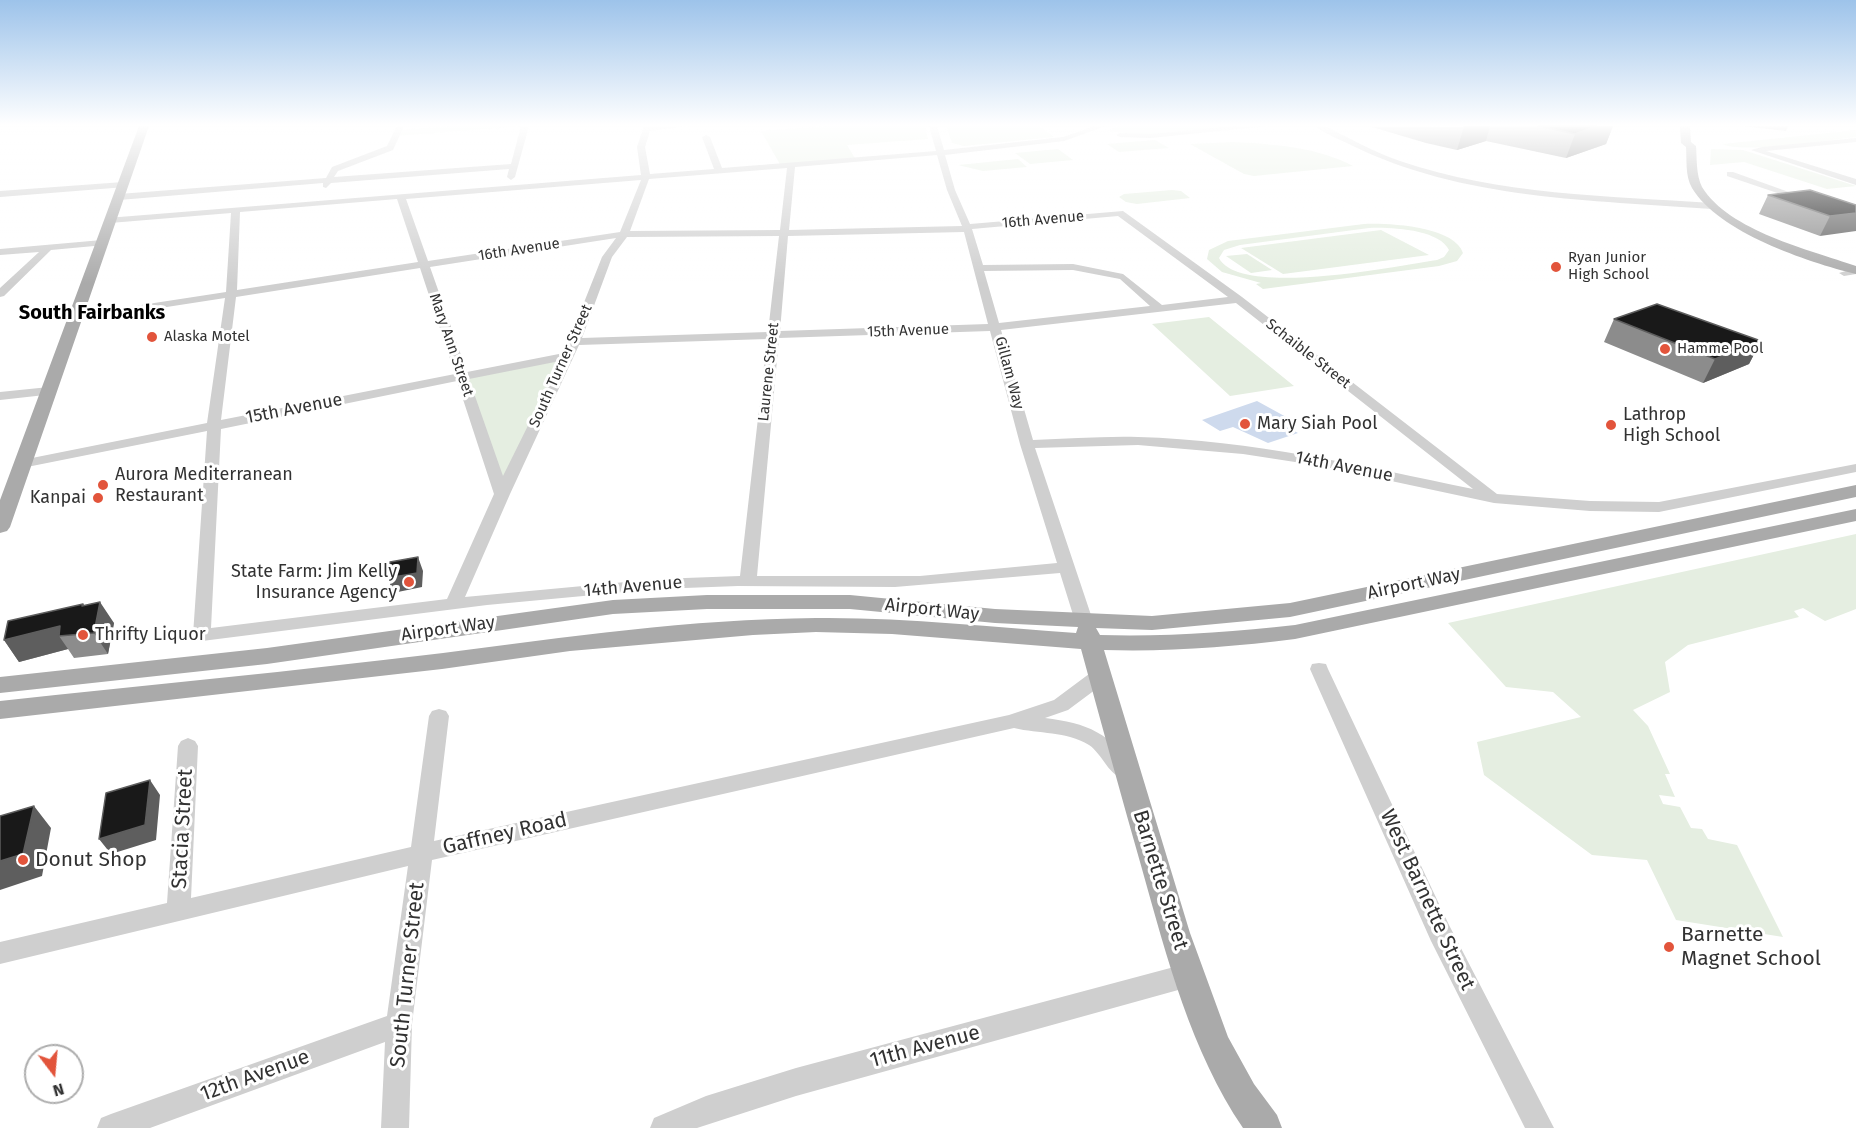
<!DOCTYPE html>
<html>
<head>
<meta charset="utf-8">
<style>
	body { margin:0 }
	#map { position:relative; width:1856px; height:1128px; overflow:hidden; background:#fff; font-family:"Fira Sans",sans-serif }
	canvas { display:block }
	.north { position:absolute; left:24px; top:1044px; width:60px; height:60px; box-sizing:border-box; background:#fff; border:2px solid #adadad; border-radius:50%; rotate:164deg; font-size:16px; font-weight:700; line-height:24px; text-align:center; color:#323232 }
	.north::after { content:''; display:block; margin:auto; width:21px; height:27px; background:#e2543b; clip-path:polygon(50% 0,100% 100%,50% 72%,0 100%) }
</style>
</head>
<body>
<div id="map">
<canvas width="1856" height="1128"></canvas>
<div class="north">N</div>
</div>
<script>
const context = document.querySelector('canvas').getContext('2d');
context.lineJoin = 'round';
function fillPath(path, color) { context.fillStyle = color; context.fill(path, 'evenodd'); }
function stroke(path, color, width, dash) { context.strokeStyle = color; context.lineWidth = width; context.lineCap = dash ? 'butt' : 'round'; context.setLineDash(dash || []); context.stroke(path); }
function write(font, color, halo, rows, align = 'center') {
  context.font = font + ' "Fira Sans",sans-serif'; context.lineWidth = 6; context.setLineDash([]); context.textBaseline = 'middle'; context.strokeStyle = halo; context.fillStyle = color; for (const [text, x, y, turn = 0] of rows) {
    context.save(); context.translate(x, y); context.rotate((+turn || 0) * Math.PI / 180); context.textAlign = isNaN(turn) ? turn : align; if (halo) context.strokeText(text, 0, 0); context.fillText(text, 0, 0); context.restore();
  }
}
fillPath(new Path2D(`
	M450 126H525L396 136 399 130Z
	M827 126H925L928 139 847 145 856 160 781 166 761 131Z
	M946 126H1040L1054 137 964 146 952 143Z
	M1117 126H1242L1142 135 1108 131Z
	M1856 130V137C1831 140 1741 154 1723 144Z
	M1155 140 1169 148 1119 152 1107 144Z
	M1234 142C1274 144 1317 147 1353 166L1254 176 1244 174 1190 144Z
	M1058 149 1073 160 1030 164 1015 153Z
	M1711 149 1743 150 1856 186 1827 189 1744 162 1710 165Z
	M1018 159 1027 167 983 171 958 165Z
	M1172 190 1181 191 1190 198 1137 204 1126 202 1119 197 1124 194Z
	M1364 224C1388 223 1454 226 1463 253L1457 261 1439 266 1263 289 1256 284 1261 283 1222 272 1207 259 1209 250 1228 241ZM1369 228C1389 227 1439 229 1449 250L1444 257 1437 260C1398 266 1239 298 1219 258L1224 250 1240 245Z
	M1381 230 1429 255 1283 274 1241 248Z
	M1247 254 1272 270 1251 273 1226 256Z
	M1209 317 1294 386 1230 396 1152 324Z
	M566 356 502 494 461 377Z
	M1856 534V609L1825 621 1803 608 1794 611 1799 617 1688 645 1665 662 1670 692 1633 710 1648 726 1670 774H1665L1675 797 1659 795 1663 804 1680 807 1691 828 1702 829 1708 839 1737 845 1783 937 1676 920 1647 860 1592 855 1484 775 1477 742 1581 717 1553 692 1506 687 1448 623Z`), '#e5eee1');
fillPath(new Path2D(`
	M1257 401 1288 418 1278 422 1298 433 1268 443 1233 427 1220 431 1202 420Z`), '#cedaed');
fillPath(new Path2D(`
	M397 126H404L393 150 338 171 334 177 511 164 521 126H529L515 177 511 180 507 177 509 169 331 183 326 188 323 187V183L119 200 115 197 119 194 326 178 332 167 387 146Z
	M644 126H688L650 131 645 147 650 174 714 169 702 137 706 135 710 137 722 168 936 151 929 126H937L944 150 1063 137 1095 126H1106L1064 141 945 155 955 190 970 224 1123 211 1242 297 1497 494 1590 501 1659 502 1856 464V472L1659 512 1590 511 1494 503 1321 466 1243 454 1138 445 1035 448 1093 621 1090 625H1078L1075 621 1060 573 895 587 738 586 658 589 487 605 202 641 196 639 193 635 207 431 22 468 15 464 22 460 207 423 225 298 76 321 70 318 76 315 226 292 231 213 110 223 107 222V218L641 175 637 147ZM937 155 947 190 962 226 789 230 795 167ZM787 168 780 230 630 231 649 179ZM641 180 620 232 428 261 406 199ZM397 199 418 262 237 290 240 212ZM1118 216 1228 297 1162 305 1123 274 1073 264 983 265 972 229ZM964 232 988 324 780 331 788 236ZM779 236 768 332 582 338 612 257 627 237ZM616 238 602 257 564 353 467 372 430 267ZM420 268 455 374 221 420 236 297ZM1073 270 1120 279 1150 306 999 323 984 271ZM1236 303 1473 489C1362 466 1251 440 1138 437 1103 436 1068 439 1033 440L1001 330ZM990 331 1020 444 1057 563 920 576H757L779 338ZM767 339 740 576 658 579 465 597 510 494 579 345ZM560 361 503 476 469 379ZM457 381 494 494 447 599 211 628 221 429Z
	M1237 126H1269L1150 138 1120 137 1116 135 1120 133 1150 134Z
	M1315 126H1325C1349 138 1374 152 1400 161 1500 195 1608 196 1712 203L1716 206 1712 209C1591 200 1462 200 1351 145 1339 139 1325 134 1315 126Z
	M1856 138V142L1766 151 1856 179V185L1751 150 1762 147Z
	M1727 172H1733L1811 200 1804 202 1727 176Z
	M123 182 127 185 126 187 0 197V191Z
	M102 240 107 243 105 245 51 250 4 296 0 297V288L39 252 0 255V249Z
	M1856 268V274L1844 276 1839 273Z
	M49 387 55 391 54 394 0 400V392Z
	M1319 663 1326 664 1328 669 1449 925 1554 1128H1525L1431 941 1310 669 1312 664Z
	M1100 670 1107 671 1109 676 1107 681 1068 710 1045 718C1086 723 1113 733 1133 771L1130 777C1111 783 1104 755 1089 745 1066 731 1039 734 1014 728L432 860 412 1024 409 1128H381L385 1042 150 1128H97L101 1118 111 1114 387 1016 408 866 0 964V942L167 903 178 746 181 741 188 738 195 741 198 746 191 898 411 847 429 716 432 711 439 709 446 711 449 716 434 841 1009 715 1054 700 1093 671Z
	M1189 963 1198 967 1202 975 1198 983 1189 987 796 1096 697 1128H650L654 1118 706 1096 796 1068Z`), '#cfcfcf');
fillPath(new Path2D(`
	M139 126H149L10 527 7 531 0 533V500Z
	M1680 126H1690L1691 142 1696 146C1697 159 1696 175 1702 187 1729 231 1810 250 1856 266V274C1807 262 1718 232 1692 188 1685 176 1687 160 1686 147L1681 143Z
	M1856 485V497L1290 617 1152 630 1096 628 1100 635C1166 637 1229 632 1295 625L1856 509V521L1295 639C1231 647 1169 652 1104 650L1190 933 1228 1037 1254 1084 1277 1115 1282 1128H1243C1191 1051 1167 958 1142 869 1121 796 1101 722 1081 649L892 634 816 632 753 635 570 651 442 669 0 719V701C148 685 296 671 443 653 566 637 691 619 816 618 903 617 990 627 1076 633L1078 627 995 623 850 609H707L613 614 267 664 0 693V677L267 648 613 600 707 595H850L995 609 1152 616 1290 603Z`), '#aaa');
fillPath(new Path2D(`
	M1613 126 1606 144 1566 158 1486 141 1457 150 1426 143 1372 127Z
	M1742 126H1788L1786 131Z
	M1768 195 1856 205 1820 236 1759 214Z
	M1614 319 1761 341 1749 364 1703 383 1604 342Z
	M83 604 85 606 114 623 108 654 74 658 68 649 19 662 4 640Z`), '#8c8c8c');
fillPath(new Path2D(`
	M1464 126H1490L1486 141 1457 150Z
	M1597 126H1613L1606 144 1566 158 1575 134Z
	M1856 213V231L1820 236 1830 216Z
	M1761 341 1749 364 1703 383 1715 359Z
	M418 557 423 571 422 587 393 593 388 578Z
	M100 602 114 623 108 654 94 633 82 606 83 604 96 623Z
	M60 626 59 636 68 649 19 662 4 640Z
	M150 780 160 795 156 840 111 854 99 839Z
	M34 806 51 828 42 876 0 890V861Z`), '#5e5e5e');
const building = new Path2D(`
	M1538 126H1597L1575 134Z
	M1810 190 1856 205V213L1830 216 1768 195Z
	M1657 304 1761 341 1715 359 1614 319Z
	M418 557 417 573 388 578 390 562Z
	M100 602 94 633 59 636 60 626 4 640 8 621 83 604 82 606Z
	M150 780 145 825 99 839 106 793Z
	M34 806 23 854 0 861V816Z`);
fillPath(building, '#191919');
stroke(building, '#5e5e5e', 1.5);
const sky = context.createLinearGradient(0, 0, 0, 284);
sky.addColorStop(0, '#9dc3ea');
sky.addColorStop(0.44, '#fff');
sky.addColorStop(1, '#ffffff00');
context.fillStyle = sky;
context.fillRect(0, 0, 1856, 284);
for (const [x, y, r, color] of [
	[1556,267,6,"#e2543b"],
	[152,337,6,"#e2543b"],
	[1665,349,6,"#e2543b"],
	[1245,424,6,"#e2543b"],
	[1611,425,6,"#e2543b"],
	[103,485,6,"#e2543b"],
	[98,498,6,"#e2543b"],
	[409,582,6,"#e2543b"],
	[83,635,6,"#e2543b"],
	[23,860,6,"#e2543b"],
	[1669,947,6,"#e2543b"]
]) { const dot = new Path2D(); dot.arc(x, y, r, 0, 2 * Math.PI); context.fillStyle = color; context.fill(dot); stroke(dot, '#fff', 2); }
write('15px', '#323232', '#fff', [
	["16th Avenue",1043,220,-5],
	["16th Avenue",519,250,-9],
	["15th Avenue",908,331,-2],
	["Mary Ann Street",451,345,71],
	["Schaible Street",1308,354,38],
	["South Turner Street",561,366,-66],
	["Laurene Street",769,372,-84],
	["Gillam Way",1009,373,75]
]);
write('15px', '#323232', '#fff', [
	["Ryan Junior",1568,258],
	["High School",1568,275],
	["Alaska Motel",164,337],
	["Hamme Pool",1677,349]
], 'left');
write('18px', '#323232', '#fff', [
	["15th Avenue",294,409,-11],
	["14th Avenue",1344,467,11],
	["Airport Way",1414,584,-12],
	["14th Avenue",633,587,-5],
	["Airport Way",932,610,6],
	["Airport Way",448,629,-8]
]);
write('18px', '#323232', '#fff', [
	["Lathrop",1623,415],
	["High School",1623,436],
	["Mary Siah Pool",1257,424],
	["Aurora Mediterranean",115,475],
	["Restaurant",115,496],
	["Kanpai",86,498,"right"],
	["State Farm: Jim Kelly",397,572,"right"],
	["Insurance Agency",397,593,"right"],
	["Thrifty Liquor",95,635]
], 'left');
write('bold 20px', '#000', '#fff', [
	["South Fairbanks",92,313]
]);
write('21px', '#323232', '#fff', [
	["Stacia Street",183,829,-87],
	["Gaffney Road",505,834,-13],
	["Barnette Street",1160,880,73],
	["West Barnette Street",1427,900,65],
	["South Turner Street",408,975,-84],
	["11th Avenue",925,1047,-15],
	["12th Avenue",255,1076,-20]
]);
write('21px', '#323232', '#fff', [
	["Donut Shop",35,860],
	["Barnette",1681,935],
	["Magnet School",1681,959]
], 'left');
</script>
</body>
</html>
